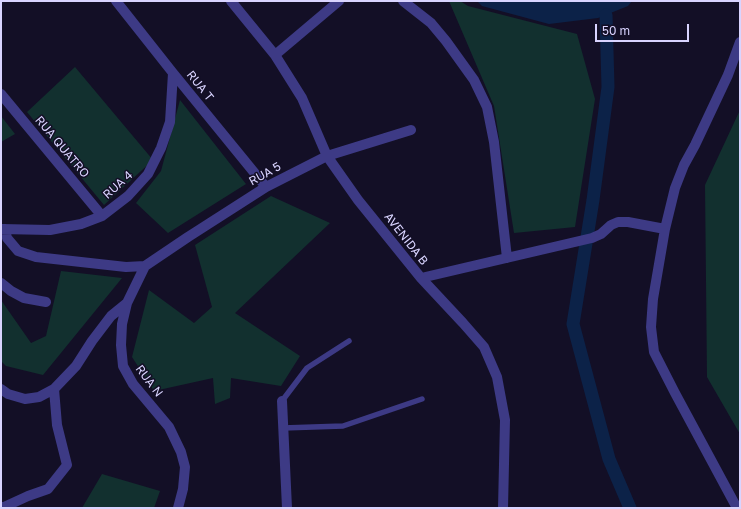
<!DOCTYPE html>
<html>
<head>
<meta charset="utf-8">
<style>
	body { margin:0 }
	#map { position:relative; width:741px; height:509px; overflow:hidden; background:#130f26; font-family:"Golos Text",sans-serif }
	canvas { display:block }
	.frame { position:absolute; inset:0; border:2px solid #d9d4ff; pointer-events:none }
	.scale { position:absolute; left:595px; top:24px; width:94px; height:18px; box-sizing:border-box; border:2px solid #d9d4ff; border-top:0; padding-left:5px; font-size:12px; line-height:14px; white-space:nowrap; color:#d9d4ff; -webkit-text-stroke:3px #130f26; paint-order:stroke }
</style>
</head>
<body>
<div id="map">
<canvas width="741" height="509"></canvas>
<div class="frame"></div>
<div class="scale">50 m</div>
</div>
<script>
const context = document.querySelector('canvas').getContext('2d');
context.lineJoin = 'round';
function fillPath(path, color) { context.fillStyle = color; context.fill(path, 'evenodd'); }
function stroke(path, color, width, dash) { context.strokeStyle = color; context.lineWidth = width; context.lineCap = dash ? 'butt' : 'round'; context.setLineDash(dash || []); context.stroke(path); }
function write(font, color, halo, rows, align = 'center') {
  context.font = font + ' "Golos Text",sans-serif'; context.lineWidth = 3; context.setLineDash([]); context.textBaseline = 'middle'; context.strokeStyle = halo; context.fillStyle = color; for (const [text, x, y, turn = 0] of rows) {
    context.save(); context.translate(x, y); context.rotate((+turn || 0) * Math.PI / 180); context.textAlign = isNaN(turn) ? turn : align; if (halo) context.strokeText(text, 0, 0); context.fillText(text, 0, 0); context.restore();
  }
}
fillPath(new Path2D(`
	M449 1H460L468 6 577 34 595 99 575 227 514 233 494 106Z
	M75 67 153 160 104 205 27 112Z
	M180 100 246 184 168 233 136 203 161 171Z
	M740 110V434L707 377 705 185Z
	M1 116 15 134 1 142Z
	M271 196 330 223 235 313 300 356 281 386 231 378 230 398 215 404 213 378 154 391 132 357 149 290 194 323 212 307 195 245Z
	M61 271 122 278 43 375 6 366 1 361V300L31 343 46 336Z
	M102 474 160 491 154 508H82Z`), '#12302f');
fillPath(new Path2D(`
	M477 1H632L628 6 598 18 549 24 482 6Z`), '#0c2248');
stroke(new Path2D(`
	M606 15 608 87 593 200 573 324 609 459 630 508`), '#0c2248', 13);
stroke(new Path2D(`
	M282 401 307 368 349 341
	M283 428 343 426 422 399`), '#3d3a85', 5.5);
stroke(new Path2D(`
	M116 1 173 73 266 187
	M231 1 275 55 302 98 327 156 358 200 421 278 463 323 484 347 497 377 505 420 503 508
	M403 1 431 23 446 41 474 80 487 107 494 142 507 258
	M275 55 339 1
	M1 94 102 216
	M1 229 50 230 81 224 102 216 128 196 148 174 161 148 170 122 173 73
	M5 229 7 238 18 251 36 257 126 267 145 266 188 237 266 187 327 156 411 130
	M145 266 127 303 122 324 121 345 123 366 133 384 169 427 181 452 185 467 183 489 178 508
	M421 278 592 238 601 234 611 225 618 222H628L665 229
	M1 283 11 291 24 298 46 302
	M1 389 8 394 25 399 39 397 54 389 76 366 92 341 111 316 127 303
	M282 401 287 508
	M1 507H4L28 496 48 489 67 465 57 425 54 389
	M737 508 675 393 654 352 651 327 653 299 665 229 675 188 684 165 695 145 728 75 740 42`), '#3d3a85', 10);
write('12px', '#d9d4ff', '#130f26', [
	["RUA T",200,86,51],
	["RUA QUATRO",62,147,50],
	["RUA 5",265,174,-29],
	["RUA 4",118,185,-42],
	["AVENIDA B",406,239,52],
	["RUA N",149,381,53]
]);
</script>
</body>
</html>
